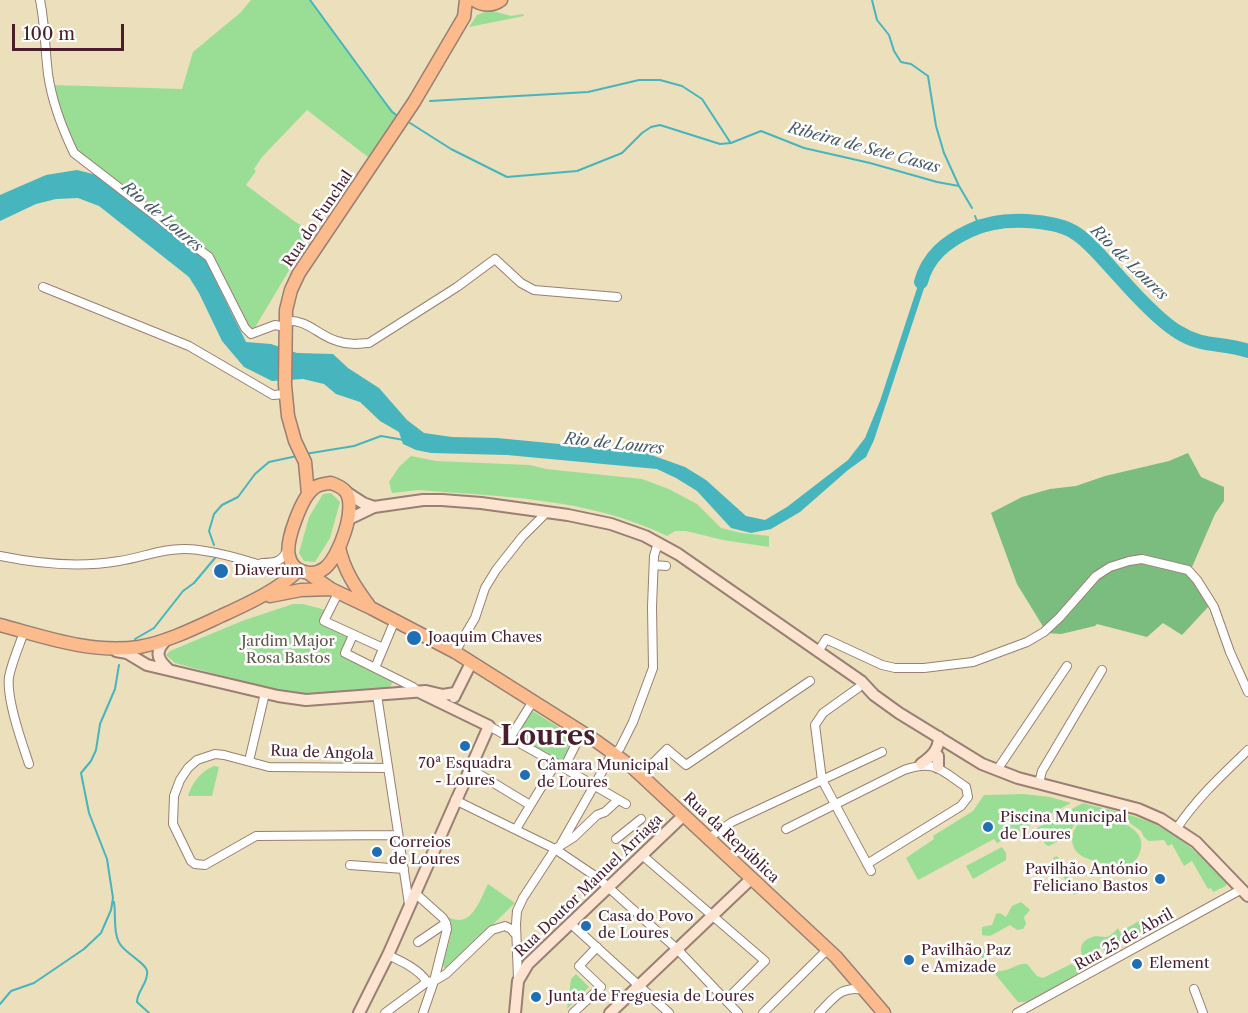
<!DOCTYPE html>
<html>
<head>
<meta charset="utf-8">
<style>
	body { margin:0 }
	#map { position:relative; width:1248px; height:1013px; overflow:hidden; background:#ebdfbc; font-family:"Libre Caslon Text",serif }
	canvas { display:block }
	.scale { position:absolute; left:12px; top:24px; width:112px; height:27px; box-sizing:border-box; border:3px solid #4a1f2b; border-top:0; padding-left:8px; font-size:18px; line-height:21px; white-space:nowrap; color:#4a1f2b; -webkit-text-stroke:4px #fff; paint-order:stroke }
</style>
</head>
<body>
<div id="map">
<canvas width="1248" height="1013"></canvas>
<div class="scale">100 m</div>
</div>
<script>
const context = document.querySelector('canvas').getContext('2d');
context.lineJoin = 'round';
function fillPath(path, color) { context.fillStyle = color; context.fill(path, 'evenodd'); }
function stroke(path, color, width, dash) { context.strokeStyle = color; context.lineWidth = width; context.lineCap = dash ? 'butt' : 'round'; context.setLineDash(dash || []); context.stroke(path); }
function write(font, color, halo, rows, align = 'center') {
  context.font = font + ' "Libre Caslon Text",serif'; context.lineWidth = 5; context.setLineDash([]); context.textBaseline = 'middle'; context.strokeStyle = halo; context.fillStyle = color; for (const [text, x, y, turn = 0] of rows) {
    context.save(); context.translate(x, y); context.rotate((+turn || 0) * Math.PI / 180); context.textAlign = isNaN(turn) ? turn : align; if (halo) context.strokeText(text, 0, 0); context.fillText(text, 0, 0); context.restore();
  }
}
fillPath(new Path2D(`
	M251 0H310L381 97 397 115 368 157 307 110 262 157 254 169 256 171 246 185 294 221 312 232 251 334 209 257 74 153 62 129 54 85 182 89 193 52 240 13Z
	M490 10 511 16 523 14 524 16 469 27 477 15Z
	M411 456 436 461 530 465 546 469 642 479 669 489 697 504 721 528 741 533 769 536V547L723 540 686 531H675L667 536C590 498 503 497 419 490L392 493 389 482 399 467Z
	M331 493 340 502 330 538 315 562 304 561 299 553 309 517 323 494Z
	M293 604H303L326 610 321 624 348 637 340 655 393 682 388 690 307 694 281 692 175 663 166 655 170 651 242 621Z
	M531 710 576 738 565 760H559L517 738V733Z
	M214 766 219 767 212 796H188C192 783 201 771 214 766Z
	M1024 794 1050 797 1071 803 997 843 994 839 918 880 906 858 934 839 933 836 973 811 984 795Z
	M1083 803C1112 811 1145 816 1171 833 1192 846 1209 865 1227 882L1226 886 1213 892 1211 888 1208 889 1192 861 1184 866 1172 844 1168 846 1164 840 1149 841 1144 837 1141 831 1130 823 1093 814 1083 817 1074 825 1069 835 1049 846 1046 845 1035 829Z
	M1088 817C1107 815 1150 826 1140 852 1138 858 1134 863 1128 865 1118 868 1087 861 1079 854 1066 842 1073 823 1088 817Z
	M1002 847 1006 853V860L973 879 966 866Z
	M1057 856 1078 893 1074 895 1053 858Z
	M488 884 515 903 448 968H444L443 964 451 935 448 917C471 929 479 902 488 884Z
	M1021 902 1030 910 1024 917 1026 924 1023 929 1017 930 1010 925 990 936 982 935V927L992 925 996 914 1000 913 1006 917 1012 906Z
	M1149 915 1154 925 1105 952 1102 948 1094 952 1097 957 1093 960 1089 953 1083 956C1077 946 1085 938 1096 936 1099 936 1103 937 1106 937 1111 936 1114 932 1118 928L1120 932Z
	M983 947C987 953 987 960 991 965 1001 980 1015 962 1027 964L1037 976 1043 978 1071 964 1078 968 1079 973 1027 1002H1018L977 952Z
	M576 974 589 987 567 1009 571 979Z`), '#9ade96');
fillPath(new Path2D(`
	M1188 453 1201 477 1224 487V501L1215 514 1189 574 1209 606 1182 635 1163 623 1147 637 1097 624 1095 626 1061 634 1047 633 1017 584 991 513 1022 497 1050 489 1076 486 1105 476 1169 461Z`), '#7bbd7f');
fillPath(new Path2D(`
	M77 170 97 175 205 259 246 342 271 344 297 353 333 354 348 368 379 388 407 420 424 433 452 437 497 438 643 452 685 467 706 480 746 516 765 520 787 507 848 460 865 438 880 401 925 264 931 267 874 440 866 457 848 470 800 512 771 529 751 533 731 528 697 491 676 478 657 469 507 455 431 453 416 450 403 444 399 432 380 421 360 402 336 394 324 384 303 379 272 381 244 367 222 341 199 293 189 277 99 206 78 198 56 199 36 204 0 221V195L46 175Z`), '#46b5bd');
stroke(new Path2D(`
	M310 0 392 112 398 116
	M872 0 877 20 889 35 894 51 901 62 911 64 928 76 936 126 944 153 959 186
	M430 101 588 92 639 80H660L682 86 702 99 730 142
	M410 123 451 149 507 177 577 171 622 153 642 133 651 127 660 125 720 144 731 143 761 131 804 148 870 163 937 182 959 186 972 208
	M975 216 979 226
	M305 454 354 446 381 436 404 440
	M214 545 209 531 214 514 222 505 238 497 255 474 269 462 297 456
	M135 639 154 628 183 591 194 583 215 558
	M114 902C116 914 113 934 120 944 125 953 146 963 147 971 149 982 137 991 137 1002L149 1013
	M0 1004 11 991 34 983 84 949 101 933 111 910 113 898 107 859 89 813 81 773 91 761 96 750 100 724 115 689 119 665`), '#46b5bd', 2);
stroke(new Path2D(`
	M921 282C928 256 946 242 969 231 987 222 1007 220 1027 221 1041 222 1060 224 1072 231 1085 238 1096 251 1106 262 1124 282 1156 319 1178 332 1203 348 1223 342 1248 351`), '#46b5bd', 14);
const street = new Path2D(`
	M40 0C45 24 45 49 48 74 52 102 62 128 74 153L209 257 245 328 251 334 275 325 285 327
	M43 287 189 346 273 395 286 394
	M285 321C308 319 317 335 337 341 348 345 358 344 369 343L457 287 495 259 521 283 534 290 617 297
	M0 556C39 564 79 568 119 561 141 558 163 548 186 549 217 550 256 563 284 573
	M262 563C275 563 282 562 288 549
	M654 565 666 566
	M338 593 324 621 383 648
	M24 632C19 646 12 662 9 677 6 698 22 743 29 764
	M353 635 345 653 413 687 419 692
	M455 652 475 618 485 588 496 570 522 537 547 512
	M818 652 826 639 882 665 895 668H924L973 662 1027 642 1044 632 1060 617 1096 576 1110 567 1129 561 1142 559 1188 570 1197 580 1214 607 1230 652 1248 692
	M375 668 395 620
	M858 688 823 713 815 725 822 780 871 871
	M377 695 409 904
	M489 726 564 768 582 732
	M510 738 533 701
	M614 755 620 748 633 722 653 668 652 607 654 556 658 543
	M249 761 265 693
	M388 768 269 767 224 755 215 754 197 760 188 768 180 780 174 796 173 824 191 861 195 864 205 865 256 836 398 835
	M469 768 530 805
	M564 768 626 804
	M997 770 1067 666
	M640 776 667 749 686 765 810 681
	M1039 783 1042 771 1102 670
	M455 800 555 849 598 878 678 950 738 1013
	M1177 828C1197 798 1222 775 1248 750
	M516 829 556 763
	M786 829 904 770C935 759 941 770 966 787L968 797 961 806 867 864
	M709 838 732 822 882 752
	M616 839 641 819
	M561 844 612 754
	M642 855 765 961 726 1000
	M350 865 404 869
	M570 923 669 1013
	M418 942 446 923
	M388 955C401 961 419 969 427 982
	M518 979 516 924 517 911 523 898 555 849 574 837 597 815 605 812 618 800
	M1194 989 1203 1013
	M385 1013 427 982 434 981 447 929 446 923 443 918 415 893
	M423 1013 434 981 446 974 492 930 505 926 511 929 516 935
	M573 1013 601 987 579 966 597 947
	M763 1013 828 949
	M819 1013C834 998 841 985 864 990
	M1017 1013 1242 889`);
const secondary = new Path2D(`
	M346 492 363 503 374 507
	M349 519 374 507 423 500H442L481 503 568 515 611 524 645 536 678 554 861 681 874 695 899 713 982 764 1018 778 1138 809 1161 819 1196 842 1248 896
	M167 639C155 651 156 658 168 669
	M116 651 127 653 147 665 278 696 306 700 426 691 443 695 455 693
	M454 697 471 663
	M938 756V767
	M921 764C931 757 939 750 939 737
	M359 1013 388 955 489 726 419 692
	M515 1013 518 981 528 964 684 815
	M610 1013 752 878`);
const primary = new Path2D(`
	M474 0C483 6 493 6 501 0
	M331 483C337 485 342 487 346 492 357 508 339 557 325 568 312 578 292 572 289 556 285 541 302 497 314 488 319 484 324 484 331 483Z
	M308 494 305 462 295 441 288 416 285 385 286 310 291 290 299 273 414 102 464 17 466 0
	M339 547C344 571 356 588 370 607
	M308 573 331 589 371 608 455 652 596 741 632 767 836 957 884 1013
	M270 596 301 590 331 589
	M0 625C45 637 92 654 139 647 167 642 195 628 221 616 249 603 276 591 299 570`);
stroke(street, '#9a7f74', 10);
stroke(secondary, '#9a7f74', 14);
stroke(primary, '#9a7f74', 15);
stroke(street, '#fff', 8);
stroke(secondary, '#fde4d1', 10);
stroke(primary, '#fbbb8c', 12);
for (const [x, y, r, color] of [
	[221,571,8,"#1f6fb2"],
	[414,638,8,"#1f6fb2"],
	[465,746,6,"#1f6fb2"],
	[525,775,6,"#1f6fb2"],
	[988,827,6,"#1f6fb2"],
	[377,852,6,"#1f6fb2"],
	[1160,879,6,"#1f6fb2"],
	[586,926,6,"#1f6fb2"],
	[909,960,6,"#1f6fb2"],
	[1137,964,6,"#1f6fb2"],
	[536,997,6,"#1f6fb2"]
]) { const dot = new Path2D(); dot.arc(x, y, r, 0, 2 * Math.PI); context.fillStyle = color; context.fill(dot); stroke(dot, '#fff', 2); }
write('15px', '#4a1f2b', '#fff', [
	["Rua do Funchal",318,219,-56],
	["Rua de Angola",322,753,2],
	["Rua da República",731,838,43],
	["Rua Doutor Manuel Arriaga",589,886,-44],
	["Rua 25 de Abril",1124,940,-29]
]);
write('15px', '#4a1f2b', '#fff', [
	["Diaverum",234,571],
	["Joaquim Chaves",428,638],
	["70ª Esquadra",465,764,"center"],
	["- Loures",465,781,"center"],
	["Câmara Municipal",537,766],
	["de Loures",537,783],
	["Piscina Municipal",1000,818],
	["de Loures",1000,835],
	["Correios",389,843],
	["de Loures",389,860],
	["Pavilhão António",1148,870,"right"],
	["Feliciano Bastos",1148,887,"right"],
	["Casa do Povo",598,917],
	["de Loures",598,934],
	["Pavilhão Paz",921,951],
	["e Amizade",921,968],
	["Element",1149,964],
	["Junta de Freguesia de Loures",548,997]
], 'left');
write('15px', '#62584b', '#fff', [
	["Jardim Major",288,642],
	["Rosa Bastos",288,659]
]);
write('italic 16px', '#485b65', '#fff', [
	["Ribeira de Sete Casas",864,148,15],
	["Rio de Loures",162,217,40],
	["Rio de Loures",1129,263,44],
	["Rio de Loures",614,444,6]
]);
write('bold 27px', '#4a1f2b', '#fff', [
	["Loures",548,737]
]);
</script>
</body>
</html>
